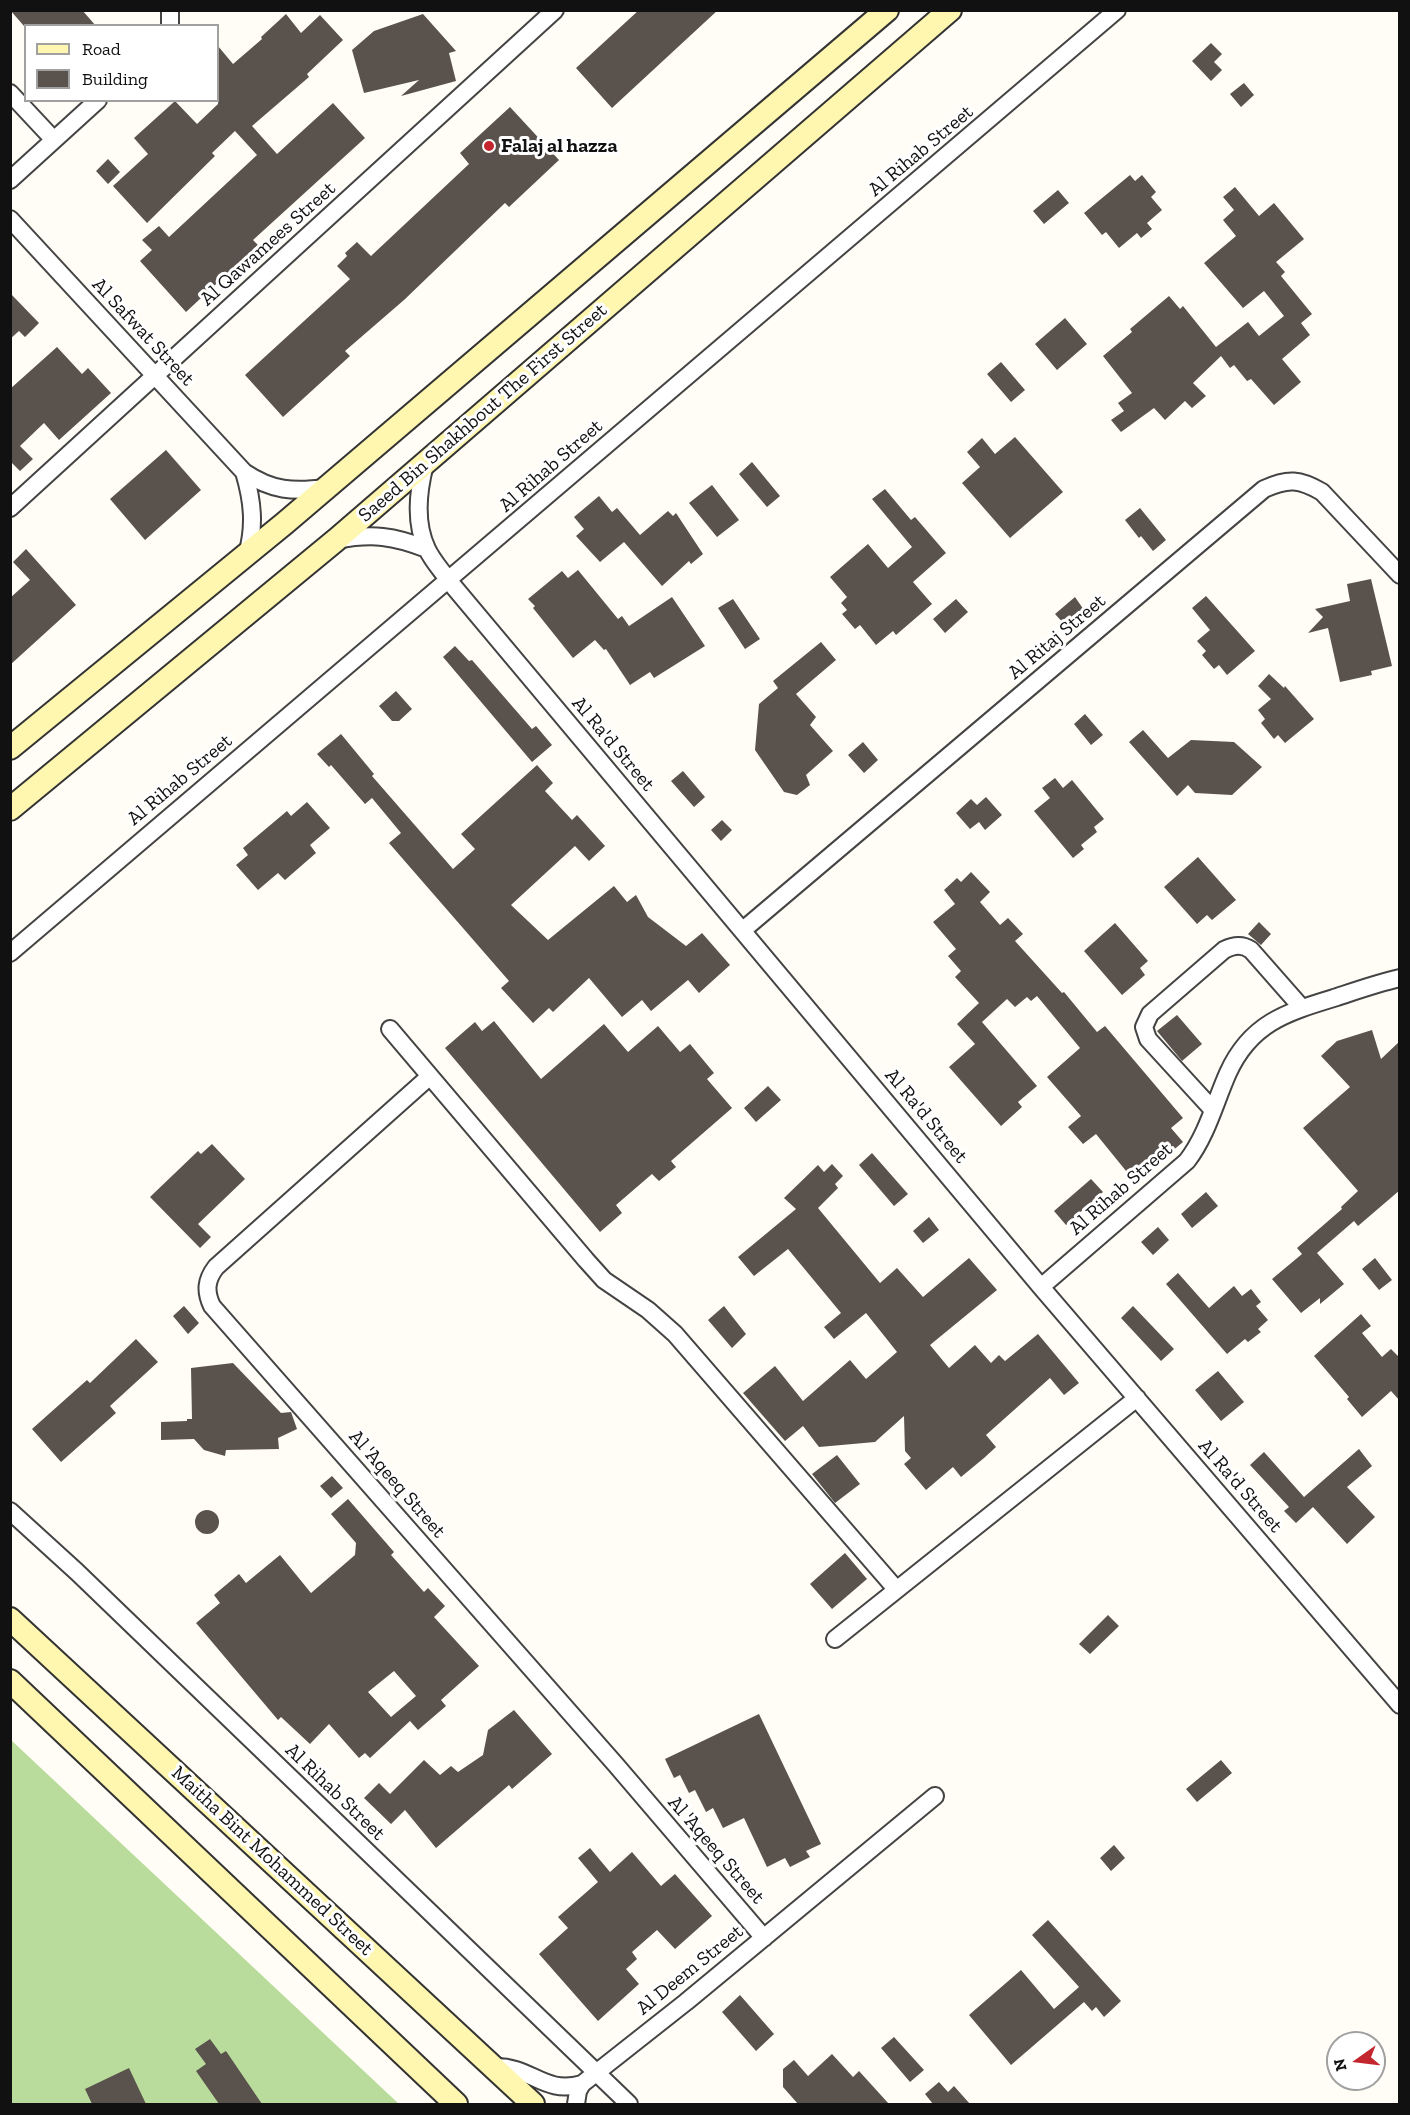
<!DOCTYPE html>
<html>
<head>
<meta charset="utf-8">
<style>
	body { margin:0 }
	#map { position:relative; width:1410px; height:2115px; overflow:hidden; background:#fffdf5; font-family:"Zilla Slab",serif }
	canvas { display:block }
	.frame { position:absolute; inset:0; border:12px solid #111; pointer-events:none }
	.legend { position:absolute; left:24px; top:24px; width:195px; height:78px; box-sizing:border-box; background:#fff; border:2px solid #a0a0a0; margin:0; padding:8px 10px; list-style:none; font-size:18px; color:#111 }
	.legend li { display:flex; align-items:center; gap:12px; height:30px }
	.legend b { width:30px; border:2px solid #a0a0a0 }
	.north { position:absolute; left:1326px; top:2031px; width:60px; height:60px; box-sizing:border-box; background:#fff; border:2px solid #a0a0a0; border-radius:50%; rotate:256deg; font-size:16px; font-weight:700; line-height:24px; text-align:center; color:#111 }
	.north::after { content:''; display:block; margin:auto; width:21px; height:27px; background:#c4262e; clip-path:polygon(50% 0,100% 100%,50% 72%,0 100%) }
</style>
</head>
<body>
<div id="map">
<canvas width="1410" height="2115"></canvas>
<div class="frame"></div>
<ul class="legend">
<li><b style="height:8px;background:#fff6b0"></b>Road</li>
<li><b style="height:16px;background:#5a524d"></b>Building</li>
</ul>
<div class="north">N</div>
</div>
<script>
const context = document.querySelector('canvas').getContext('2d');
context.lineJoin = 'round';
function fillPath(path, color) { context.fillStyle = color; context.fill(path, 'evenodd'); }
function stroke(path, color, width, dash) { context.strokeStyle = color; context.lineWidth = width; context.lineCap = dash ? 'butt' : 'round'; context.setLineDash(dash || []); context.stroke(path); }
function write(font, color, halo, rows, align = 'center') {
  context.font = font + ' "Zilla Slab",serif'; context.lineWidth = 6; context.setLineDash([]); context.textBaseline = 'middle'; context.strokeStyle = halo; context.fillStyle = color; for (const [text, x, y, turn = 0] of rows) {
    context.save(); context.translate(x, y); context.rotate((+turn || 0) * Math.PI / 180); context.textAlign = isNaN(turn) ? turn : align; if (halo) context.strokeText(text, 0, 0); context.fillText(text, 0, 0); context.restore();
  }
}
fillPath(new Path2D(`
	M11 1740 399 2104H11Z`), '#b9dc9c');
fillPath(new Path2D(`
	M10 10H82L96 26H24Z
	M639 10H718L612 108 576 68Z
	M286 14 301 33 320 15 343 40 307 74 309 77 252 126 277 154 333 103 365 138 253 240 258 245 186 312 140 261 152 250 142 240 159 226 169 237 257 155 235 131 212 153 215 156 147 223 113 186 148 154 134 138 175 101 197 124 218 104V46L233 64 262 39 261 37Z
	M423 14 456 51 449 53 456 81 401 96 419 80 364 93 352 50 374 31Z
	M1211 43 1222 54 1214 62 1222 70 1211 81 1192 61Z
	M1244 83 1254 95 1241 107 1230 94Z
	M510 107 559 160 509 207 505 203 404 300 345 351 350 356 283 417 245 375 350 279 337 266 347 256 345 253 357 242 371 256 469 164 460 153Z
	M108 159 120 172 108 184 96 171Z
	M1130 175 1135 181 1142 175 1156 192 1151 197 1162 210 1147 223 1152 229 1141 238 1137 233 1119 248 1106 232 1102 235 1084 213Z
	M1235 187 1259 216 1274 203 1304 239 1276 262 1285 272 1281 276 1312 314 1301 323 1310 335 1282 359 1301 382 1274 405 1251 379 1247 381 1234 365 1230 368 1221 356 1193 383 1206 396 1192 408 1185 401 1165 420 1154 408 1121 432 1111 420 1124 411 1118 403 1132 393 1103 356 1132 332 1130 329 1169 296 1180 309 1183 306 1216 347 1248 322 1259 336 1284 316 1264 291 1243 308 1204 263 1236 236 1223 220 1234 210 1223 197Z
	M1058 190 1069 203 1044 224 1033 211Z
	M10 293 39 323 25 337 19 331 10 339Z
	M1065 318 1087 344 1057 370 1035 344Z
	M57 347 82 374 88 368 111 393 59 440 44 423 20 446 33 459 20 471 10 461V389Z
	M1001 362 1025 390 1011 402 987 374Z
	M1015 437 1063 492 1010 538 962 483 980 467 967 452 982 438 995 454Z
	M166 450 201 490 145 540 110 499Z
	M752 462 780 496 767 507 739 474Z
	M712 485 739 520 717 537 689 503Z
	M885 489 911 520 915 517 946 553 913 582 932 604 896 635 893 631 876 645 860 625 855 629 842 614 847 610 841 603 847 597 830 577 868 544 888 568 912 547 872 499Z
	M599 496 612 512 617 508 640 535 668 511 673 516 676 513 703 554 691 564 689 561 662 586 624 542 600 562 576 536 584 529 574 517Z
	M1140 508 1166 540 1153 551 1141 536 1139 538 1125 520Z
	M26 549 76 605 10 665V598L30 580 13 562Z
	M578 570 618 619 622 616 629 626 672 597 705 646 654 678 650 672 630 685 606 649 604 650 595 640 573 658 533 608 535 606 528 599 562 571 568 578Z
	M1371 579 1392 666 1371 671 1372 675 1340 682 1328 628 1308 633 1323 617 1315 609 1350 601 1347 584Z
	M1206 596 1255 651 1227 675 1219 665 1214 669 1202 655 1206 651 1197 641 1210 630 1192 608Z
	M1075 597 1084 610 1066 626 1055 614Z
	M733 599 760 639 745 649 718 608Z
	M956 599 968 612 945 633 933 619Z
	M821 642 836 660 796 694 816 717 810 725 833 751 806 775 810 785 797 795 784 792 755 750 759 704 778 688 773 681Z
	M455 646 469 661 472 660 532 729 536 726 552 745 532 762 443 657Z
	M1269 674 1284 688 1285 686 1314 719 1285 743 1278 735 1274 739 1261 723 1265 719 1258 710 1271 699 1258 686Z
	M396 691 412 709 399 721H392L379 706Z
	M1085 714 1103 735 1091 745 1074 724Z
	M1143 730 1168 758 1191 740 1234 742 1262 767 1232 795 1195 793 1188 785 1177 796 1129 742Z
	M341 734 374 774 372 776 453 869 475 849 461 834 537 765 553 783 545 791 572 820 577 815 605 846 589 861 575 846 511 905 548 940 614 886 627 902 636 895 648 917 686 946 702 933 730 965 699 993 688 980 651 1011 642 1000 622 1017 589 978 553 1012 549 1008 533 1023 501 988 509 981 389 843 401 833 372 798 365 804 331 765 329 767 317 754Z
	M863 742 878 760 864 773 848 755Z
	M683 771 705 797 694 807 671 781Z
	M1055 778 1063 788 1072 780 1104 819 1094 827 1097 832 1081 845 1084 849 1073 858 1034 811 1050 798 1042 788Z
	M986 797 1002 815 985 830 979 822 970 829 956 813 971 799 977 805Z
	M307 802 330 828 310 845 316 853 285 880 278 873 258 890 236 865 248 855 243 848 287 811 291 816Z
	M722 820 732 830 721 841 711 830Z
	M1198 857 1236 900 1212 920 1207 915 1197 924 1164 887Z
	M971 872 990 892 980 902 1000 925 1008 918 1023 934 1015 941 1062 993 1064 992 1097 1032 1105 1026 1183 1118 1171 1128 1183 1142 1135 1182 1096 1134 1083 1144 1068 1127 1081 1116 1047 1077 1080 1048 1037 996 1031 1001 1027 997 1015 1007 1007 999 982 1022 1037 1086 1018 1102 1022 1107 1001 1126 949 1067 975 1044 957 1024 979 1003 955 977 961 971 948 956 956 949 933 922 955 904 944 890 957 878 961 882Z
	M1259 922 1271 934 1261 945 1248 934Z
	M1115 923 1148 961 1140 968 1145 975 1122 995 1084 951Z
	M1177 1015 1202 1044 1182 1061 1157 1031Z
	M494 1021 541 1079 604 1024 628 1052 658 1026 680 1052 690 1044 714 1073 707 1079 732 1108 671 1161 676 1167 659 1181 652 1174 616 1205 622 1213 600 1232 445 1048 475 1022 482 1031Z
	M1372 1030 1381 1059 1400 1041V1190L1358 1226 1354 1221 1317 1253 1344 1284 1320 1304V1298L1301 1313 1272 1279 1302 1254 1297 1248 1342 1209 1341 1207 1358 1191 1303 1128 1350 1087 1321 1056 1337 1041Z
	M768 1086 781 1100 756 1122 744 1108Z
	M212 1144 245 1179 198 1224 211 1237 200 1248 150 1197 198 1151 201 1154Z
	M872 1153 908 1194 894 1206 859 1165Z
	M832 1164 843 1176 835 1184 838 1188 818 1208 880 1283 897 1268 923 1297 969 1258 997 1290 930 1345 949 1368 975 1345 991 1363 999 1355 1005 1361 1038 1334 1079 1383 1064 1395 1050 1378 986 1435 996 1447 984 1458 961 1477 953 1467 926 1490 904 1464 911 1458 905 1451 904 1416 875 1442 819 1447 803 1426 785 1441 743 1393 775 1366 803 1401 850 1360 866 1379 897 1352 866 1313 834 1339 824 1327 841 1313 788 1249 754 1276 738 1257 796 1209 784 1198 818 1165 824 1172Z
	M1091 1179 1103 1192 1066 1225 1054 1211Z
	M1206 1192 1218 1206 1192 1228 1181 1214Z
	M929 1217 939 1230 923 1243 913 1231Z
	M1158 1227 1169 1240 1153 1255 1141 1242Z
	M1375 1258 1392 1280 1379 1290 1362 1269Z
	M1178 1273 1209 1308 1234 1286 1242 1296 1251 1289 1261 1302 1256 1306 1268 1320 1258 1329 1261 1332 1248 1342 1245 1339 1227 1354 1166 1284Z
	M184 1306 199 1323 188 1334 173 1316Z
	M724 1306 746 1334 732 1348 708 1320Z
	M1133 1306 1174 1349 1161 1361 1121 1318Z
	M1361 1314 1371 1326 1362 1333 1382 1357 1391 1349 1400 1358V1401L1391 1391 1362 1417 1347 1399 1349 1397 1314 1356Z
	M136 1339 158 1362 110 1406 116 1413 61 1462 32 1429 87 1380 90 1383Z
	M233 1363 281 1413 291 1412 297 1429 278 1438 279 1449 226 1450 225 1456 204 1450 194 1439 161 1440V1422L187 1421V1419H192L191 1368Z
	M1218 1371 1244 1402 1221 1421 1195 1390Z
	M1359 1449 1372 1466 1347 1487 1375 1517 1347 1544 1313 1507 1296 1523 1284 1511 1289 1507 1250 1465 1264 1452 1304 1497Z
	M837 1455 860 1484 835 1503 812 1474Z
	M332 1476 343 1488 331 1498 320 1486Z
	M348 1499 394 1552 391 1555 424 1592 428 1588 445 1606 434 1617 479 1666 441 1700 446 1706 418 1730 410 1721 370 1758 365 1753 359 1758 329 1724 310 1744 281 1717 278 1720 196 1623 220 1603 214 1595 239 1574 246 1583 280 1555 311 1593 355 1555 356 1543 331 1514ZM394 1671 416 1696 391 1717 368 1692Z
	M195 1522a12 12 0 1 1 24 0a12 12 0 1 1-24 0Z
	M845 1553 867 1579 832 1609 810 1584Z
	M1108 1615 1119 1626 1090 1654 1079 1644Z
	M514 1710 552 1754 512 1789 509 1785 436 1848 405 1810 391 1824 364 1798 379 1783 390 1794 424 1760 440 1775 451 1766 458 1772 483 1755 488 1730Z
	M759 1714 821 1844 806 1851 810 1857 790 1867 785 1858 767 1867 744 1818 723 1828 713 1808 706 1812 695 1790 689 1793 680 1775 674 1778 665 1759Z
	M1221 1760 1232 1773 1197 1802 1186 1789Z
	M1114 1845 1125 1858 1111 1871 1100 1858Z
	M590 1848 610 1872 632 1852 661 1886 675 1874 712 1916 675 1949 657 1930 632 1952 637 1959 626 1969 639 1984 598 2021 539 1954 568 1928 558 1917 598 1882 578 1858Z
	M1048 1920 1121 2001 1104 2017 1096 2007 1092 2011 1084 2002 1011 2065 969 2015 1021 1970 1054 2009 1079 1987 1032 1935Z
	M740 1995 774 2034 756 2051 722 2012Z
	M894 2037 924 2070 910 2082 881 2048Z
	M210 2039 221 2054 226 2051 262 2104H219L196 2071 206 2064 195 2049Z
	M832 2054 853 2077 859 2071 889 2104H798L783 2087V2069L794 2060 808 2076Z
	M129 2068 146 2104H92L85 2089Z
	M939 2082 948 2092 954 2086 970 2104H933L925 2094Z`), '#5a524d');
const street = new Path2D(`
	M170 10V26
	M10 93 54 140
	M10 180 98 100
	M10 219 244 472C272 491 293 492 326 488
	M425 464C418 491 414 522 427 549 432 560 442 571 449 581L1041 1287 1400 1705
	M244 472C253 502 255 526 247 555
	M10 508 555 10
	M337 540C372 533 394 536 427 549
	M743 930 1264 489C1288 478 1300 479 1322 492L1400 575
	M10 953 1117 10
	M390 1029 586 1260 604 1280 648 1310 675 1334 896 1589
	M429 1077 216 1267C206 1280 205 1291 212 1306L616 1765 764 1938
	M1213 1110 1148 1039 1144 1027 1150 1014 1224 950C1234 945 1242 944 1251 950L1302 1008
	M1041 1287 1187 1161C1207 1135 1215 1102 1228 1073 1251 1022 1288 1012 1337 997 1358 990 1378 983 1400 978
	M10 1511 77 1572 629 2104
	M835 1639 1137 1398
	M494 2067C532 2066 543 2095 582 2084
	M576 2104 578 2091 582 2084 686 2002 935 1796`);
const secondary = new Path2D(`
	M10 748 285 523 887 10
	M10 809 336 540 950 10
	M10 1619 533 2104
	M10 1681 456 2104`);
stroke(street, '#444', 20);
stroke(secondary, '#333', 26);
stroke(street, '#fff', 16);
stroke(secondary, '#fff6b0', 22);
for (const [x, y, r, color] of [
	[489,146,6,"#c4262e"]
]) { const dot = new Path2D(); dot.arc(x, y, r, 0, 2 * Math.PI); context.fillStyle = color; context.fill(dot); stroke(dot, '#fff', 2); }
write('bold 20px', '#111', '#fff', [
	["Falaj al hazza",501,146]
], 'left');
write('20px', '#111', '#fff', [
	["Al Rihab Street",921,151,-40],
	["Al Qawamees Street",268,244,-42],
	["Al Safwat Street",143,332,47],
	["Saeed Bin Shakhbout The First Street",483,413,-41],
	["Al Rihab Street",551,466,-41],
	["Al Ritaj Street",1057,637,-40],
	["Al Ra'd Street",613,744,50],
	["Al Rihab Street",180,780,-40],
	["Al Ra'd Street",926,1116,50],
	["Al Rihab Street",1121,1189,-41],
	["Al 'Aqeeq Street",397,1484,49],
	["Al Ra'd Street",1240,1486,49],
	["Al Rihab Street",335,1792,44],
	["Al 'Aqeeq Street",716,1850,49],
	["Maitha Bint Mohammed Street",272,1861,43],
	["Al Deem Street",690,1970,-39]
]);
</script>
</body>
</html>
